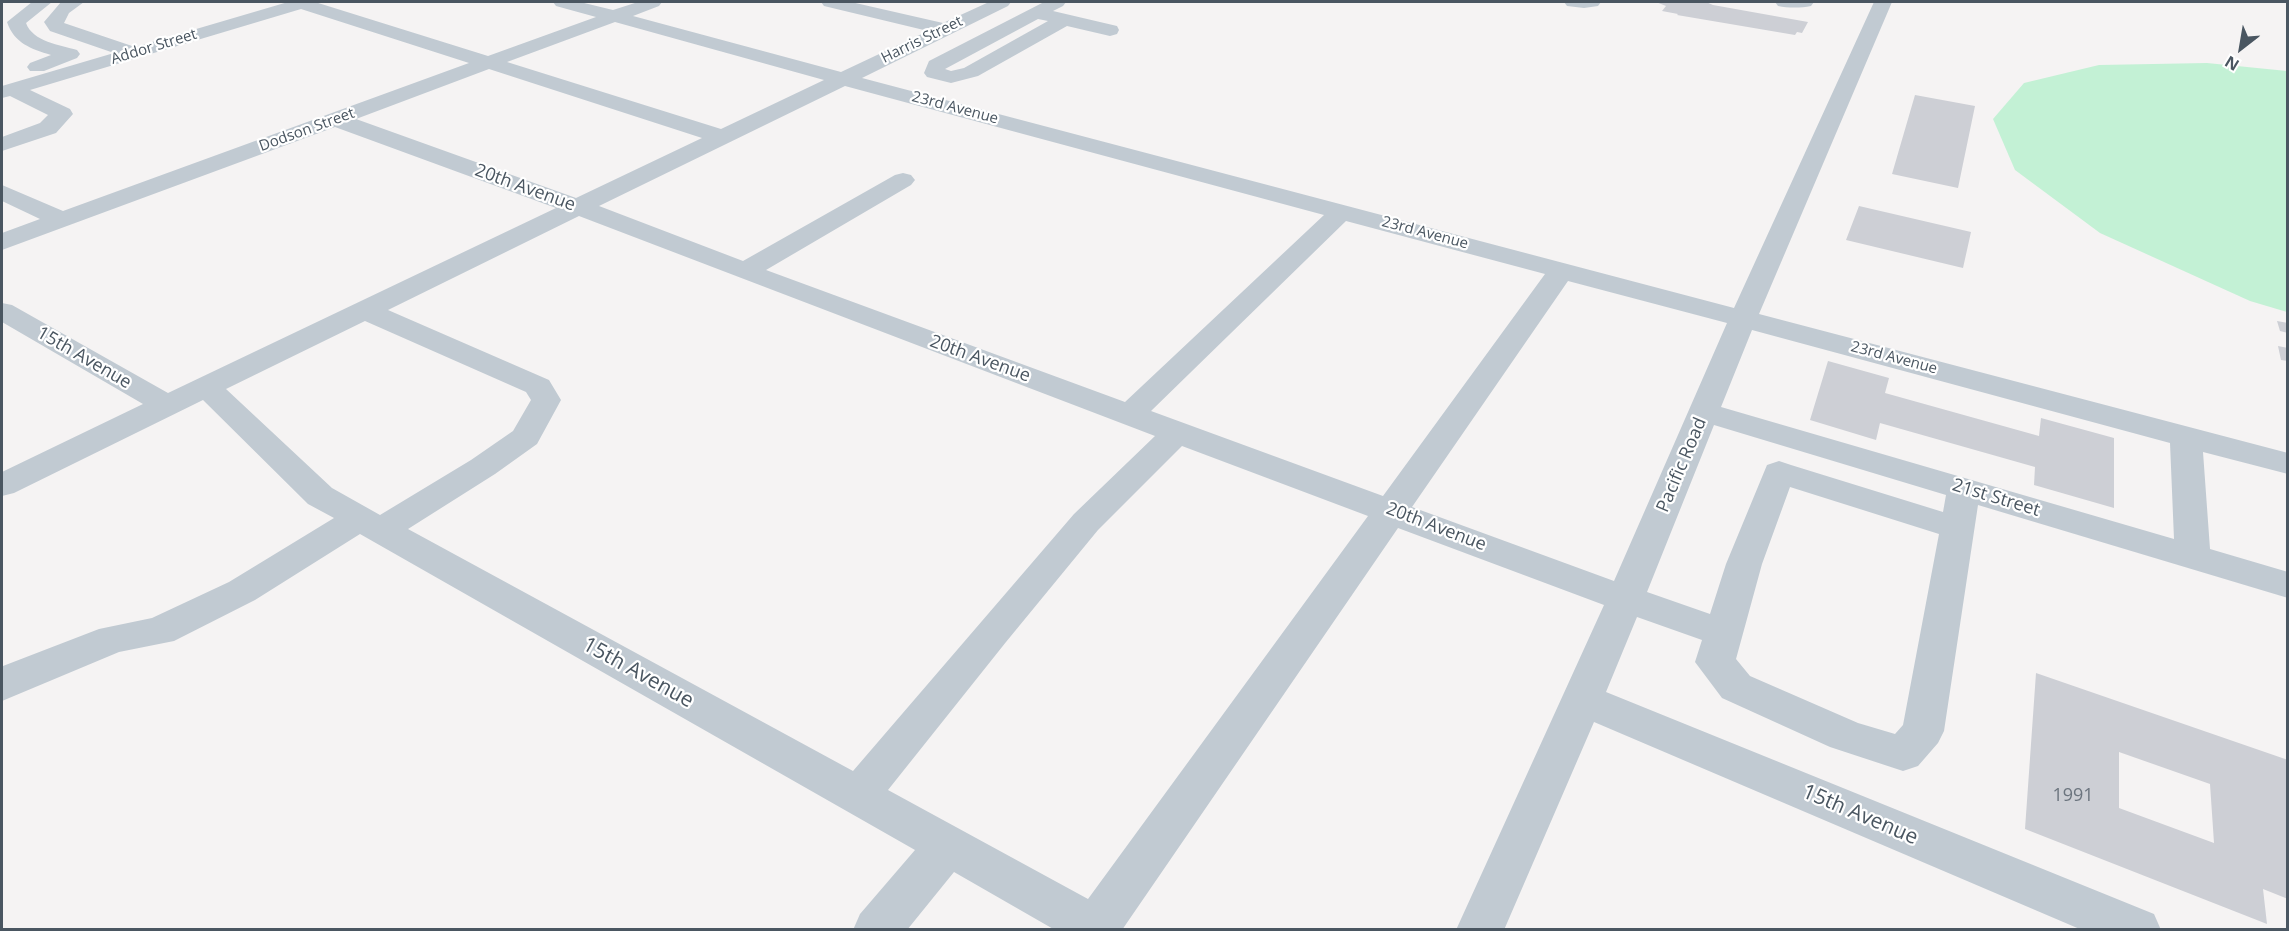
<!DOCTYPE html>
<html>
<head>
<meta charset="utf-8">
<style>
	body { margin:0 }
	#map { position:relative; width:2289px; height:931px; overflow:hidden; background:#f5f3f3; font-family:"Open Sans",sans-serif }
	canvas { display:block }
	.frame { position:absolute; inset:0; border:3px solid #4a5661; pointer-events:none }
	.north { position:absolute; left:2211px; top:18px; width:60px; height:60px; -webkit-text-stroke:4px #fff; paint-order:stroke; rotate:211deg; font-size:16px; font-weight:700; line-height:24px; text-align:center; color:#4a5661 }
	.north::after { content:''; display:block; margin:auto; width:21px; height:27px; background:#4a5661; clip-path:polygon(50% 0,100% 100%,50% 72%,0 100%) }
</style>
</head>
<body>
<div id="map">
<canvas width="2289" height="931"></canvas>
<div class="frame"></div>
<div class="north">N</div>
</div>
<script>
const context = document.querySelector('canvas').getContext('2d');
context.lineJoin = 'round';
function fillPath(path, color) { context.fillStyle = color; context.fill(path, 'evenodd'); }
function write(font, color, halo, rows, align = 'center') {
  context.font = font + ' "Open Sans",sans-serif'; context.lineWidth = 4.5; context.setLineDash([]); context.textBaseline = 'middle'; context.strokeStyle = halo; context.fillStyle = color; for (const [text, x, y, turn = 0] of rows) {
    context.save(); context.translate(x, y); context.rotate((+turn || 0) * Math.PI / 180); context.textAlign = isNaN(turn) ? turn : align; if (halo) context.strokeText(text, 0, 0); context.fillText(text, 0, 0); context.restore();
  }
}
fillPath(new Path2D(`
	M2207 63 2287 71V312L2250 301 2100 233 2015 170 1993 119 2024 83 2099 65Z`), '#c3f1d5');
fillPath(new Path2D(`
	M1656 2H1706L1713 5 1808 22 1802 33 1797 32 1795 35 1677 15 1678 14 1662 11 1666 6Z
	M1915 95 1975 106 1958 188 1892 174Z
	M1859 206 1971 232 1963 268 1846 240Z
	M2277 321 2288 323V333L2280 331Z
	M2278 346 2288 348V361L2281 360Z
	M1828 361 1889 378 1885 393 2039 436 2041 418 2114 438V508L2034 485 2035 467 1880 423 1876 440 1810 420Z
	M2036 673 2288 760V899L2263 889 2267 924 2025 829ZM2119 752 2210 784 2214 843 2119 808Z`), '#cdcfd5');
fillPath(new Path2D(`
	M32 2H52L26 23C33 42 60 45 77 50L80 54 77 58 44 71H30L27 67 30 63 51 55C31 49 14 43 7 22Z
	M61 2H84L69 13 64 23 135 47 288 2H315L488 56 596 17 556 6 553 2H580L613 10 638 2H662L659 6 633 16 841 72 928 31 824 6 821 2H851L943 23 989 2H1011L1008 6 862 78 1734 308 1874 2H1892L1759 314 2288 453V474L2203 452 2210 549 2288 572V598L1978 505 1944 731 1938 743 1918 766 1903 771 1830 747 1722 698 1695 662 1702 640 1637 617 1606 692 2154 914 2161 930H2082L1594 722 1504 930H1456L1604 605 1398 528 1122 930H1055L954 872 907 930H853L860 914 915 850 360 534 255 600 174 641 119 652 2 701 3 666 99 629 152 618 229 582 334 518 308 504 203 400 14 493 2 496V472L143 404 2 322V303L12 305 168 393 556 208 335 127 2 250V233L40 219 2 201V185L63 211 469 63 301 9 30 90 70 109 73 114 56 133 2 151V137L40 123 48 115 10 96 2 98V86L114 53 50 31 44 22ZM615 22 824 80 721 129 507 62ZM489 69 702 138 576 198 356 119ZM845 86 1324 215 1125 402 766 270 911 185 915 180 911 175 903 173 895 175 743 261 599 206ZM579 216 1155 436 1074 514 853 771 408 529 495 474 537 444 561 400 549 380 388 310ZM1346 221 1545 274 1383 496 1151 411ZM1568 281 1727 323 1614 581 1412 507ZM365 321 526 392 531 400 513 431 471 460 380 515 332 488 226 389ZM1752 330 2170 443 2174 539 1721 407ZM1714 425 1946 495 1943 512 1791 465 1779 461 1767 465 1726 564 1710 614 1647 592ZM1182 446 1368 516 1088 899 888 790 1006 642 1098 530ZM1790 487 1939 534 1903 725 1895 734 1858 723 1750 676 1736 659 1762 564Z
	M1044 2H1066L1063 6 1053 11 1117 26 1119 30 1117 34 1110 36 1067 26 978 76 951 83 927 77 924 73 929 61ZM1038 19 1048 21 964 68 951 71 945 69Z
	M1564 2H1601L1598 6 1584 8 1567 6Z
	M1775 2H1814L1811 6C1801 8 1788 8 1778 6Z`), '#c1cad2');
write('15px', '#4a5661', '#fff', [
	["Harris Street",922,40,-26],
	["Addor Street",154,47,-17],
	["23rd Avenue",955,108,15],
	["Dodson Street",307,130,-20],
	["23rd Avenue",1425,233,15],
	["23rd Avenue",1894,358,15]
]);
write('18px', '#4a5661', '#fff', [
	["20th Avenue",525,188,20],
	["15th Avenue",84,358,30],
	["20th Avenue",980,359,20],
	["Pacific Road",1682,465,-67],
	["21st Street",1996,498,17],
	["20th Avenue",1436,527,21]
]);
write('18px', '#6b747e', null, [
	["1991",2073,796]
]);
write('21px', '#4a5661', '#fff', [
	["15th Avenue",638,673,29],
	["15th Avenue",1860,815,23]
]);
</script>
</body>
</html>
